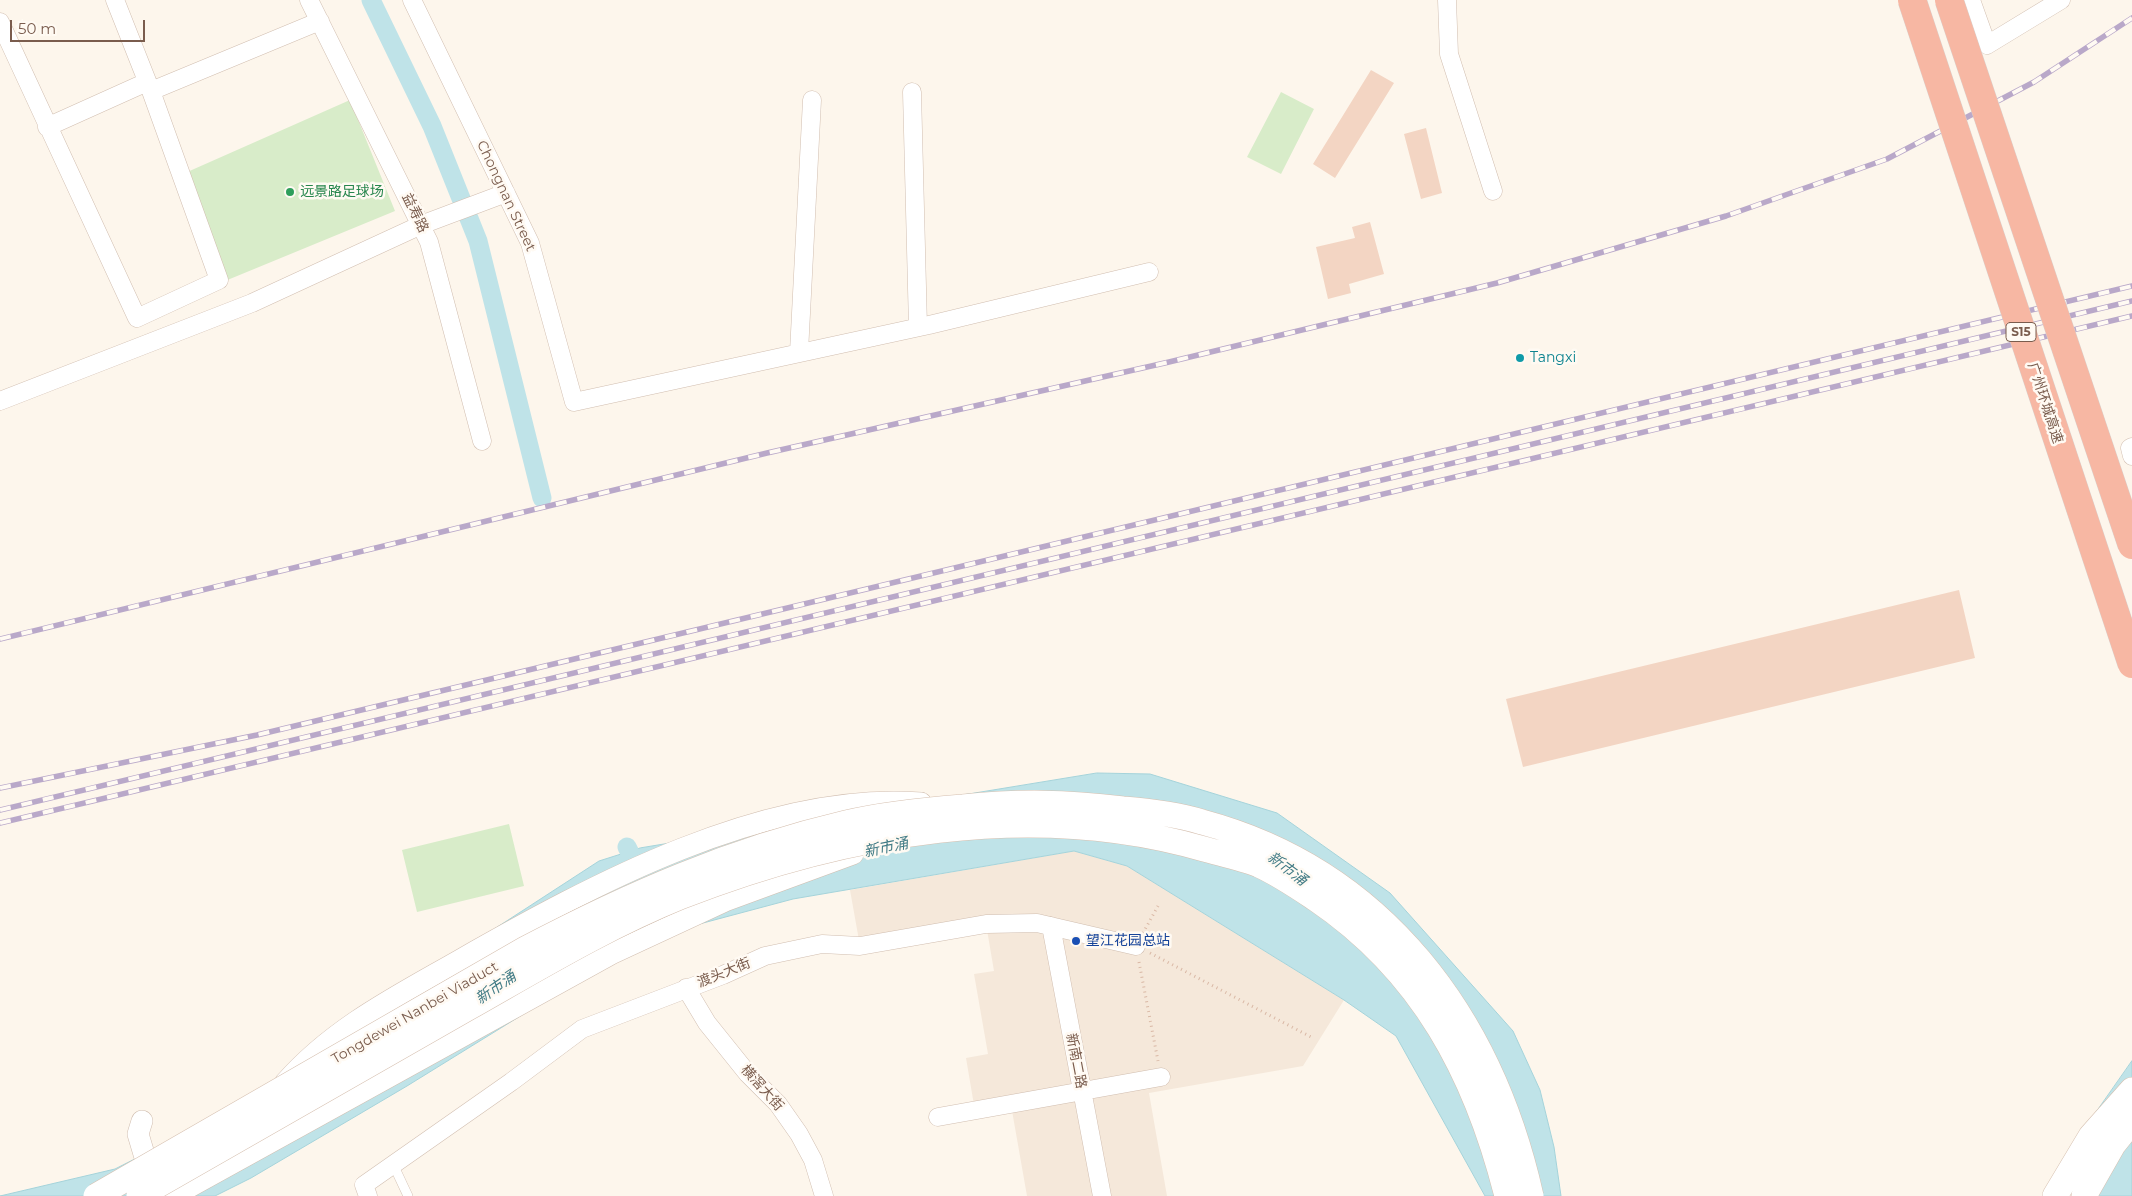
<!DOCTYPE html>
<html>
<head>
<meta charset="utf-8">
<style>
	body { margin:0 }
	#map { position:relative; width:2132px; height:1196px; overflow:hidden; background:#fdf6ec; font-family:Montserrat,sans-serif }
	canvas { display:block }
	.scale { position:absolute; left:10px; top:20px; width:135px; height:22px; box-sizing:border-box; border:2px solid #7a5c4d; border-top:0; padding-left:6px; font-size:15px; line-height:18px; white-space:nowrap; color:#7a5c4d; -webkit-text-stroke:4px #fffaf3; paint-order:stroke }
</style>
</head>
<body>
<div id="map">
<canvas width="2132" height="1196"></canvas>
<div class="scale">50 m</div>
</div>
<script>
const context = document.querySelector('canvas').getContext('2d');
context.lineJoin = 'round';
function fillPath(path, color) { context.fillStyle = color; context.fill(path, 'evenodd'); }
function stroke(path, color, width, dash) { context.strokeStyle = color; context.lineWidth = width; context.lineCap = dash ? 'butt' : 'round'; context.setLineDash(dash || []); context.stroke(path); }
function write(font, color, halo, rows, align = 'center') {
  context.font = font + ' Montserrat,"Noto Sans SC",sans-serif'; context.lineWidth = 5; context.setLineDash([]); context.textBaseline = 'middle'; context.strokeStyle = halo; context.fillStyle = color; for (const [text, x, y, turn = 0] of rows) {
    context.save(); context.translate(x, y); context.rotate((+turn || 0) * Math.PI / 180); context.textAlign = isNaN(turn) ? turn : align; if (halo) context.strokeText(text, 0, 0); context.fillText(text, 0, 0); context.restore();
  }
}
fillPath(new Path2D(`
	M1074 851 1127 866 1344 1000 1303 1066 1149 1093 1167 1196H1027L1011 1105 975 1111 966 1058 988 1054 974 974 994 971 986 924 860 946 850 890Z`), '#f5e8da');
fillPath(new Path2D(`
	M1281 92 1314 109 1281 174 1247 157Z
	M350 100 395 211 225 281 185 173Z
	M509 824 524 886 417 912 402 850Z`), '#d8ecc9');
const water = new Path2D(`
	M1097 773 1150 774 1277 813 1390 893 1513 1031 1540 1090 1554 1147 1561 1196H1485L1396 1036 1344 1000 1127 866 1074 851 793 899 658 935 572 984 407 1086 251 1178 215 1196H0L115 1169 247 1102 405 987 599 861 640 848Z
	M2132 1061V1196H2098L2072 1147Z`);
fillPath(water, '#bfe3e8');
stroke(water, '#a5d3da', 1);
stroke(new Path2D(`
	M371 0 432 126 478 241 542 498
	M627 847 640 873`), '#bfe3e8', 19);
fillPath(new Path2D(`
	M1371 70 1394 83 1335 178 1313 164Z
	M1426 128 1442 193 1421 199 1404 134Z
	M1370 222 1384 274 1349 284 1351 293 1328 299 1316 247 1355 238 1352 227Z
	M1959 590 1975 658 1523 767 1506 699Z`), '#f3d5c3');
const service = new Path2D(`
	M393 1164 408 1196`);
const minor = new Path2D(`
	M309 0 429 242 482 441
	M412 0 530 243 574 402 929 325 1149 272
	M1447 0 1449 54 1493 191
	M1971 0 1987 45 2061 0
	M0 22 137 318 219 280 151 91 115 0
	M151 91 320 21
	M912 92 918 327
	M47 127 147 82
	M799 352 812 100
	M0 401 252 303 421 225 506 193
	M2132 447 2130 448 2132 456
	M1051 926 1102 1196
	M686 988 707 1023 748 1074 778 1104 799 1134 813 1160 824 1196
	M938 1117 1161 1077
	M368 1196 364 1185 511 1082 582 1029 723 975 765 956 822 944 860 946 986 924 1037 923 1136 946`);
const tertiary = new Path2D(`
	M285 1083C333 1028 397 996 460 960 592 885 765 791 921 803
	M142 1121 138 1134 152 1181
	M173 1196 611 954 725 901 853 854`);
const secondary = new Path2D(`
	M2055 1196 2091 1136 2132 1090
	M2084 1196 2113 1145 2132 1121`);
stroke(service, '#d1beb0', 10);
stroke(minor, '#d1beb0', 19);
stroke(tertiary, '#d1beb0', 22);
stroke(secondary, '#d6c0b0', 26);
stroke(new Path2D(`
	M1143 933 1158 906
	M1150 953 1313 1038
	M1139 962 1158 1061`), '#d9b8a5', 3, [1, 4]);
stroke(service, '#fff', 9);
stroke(minor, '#fff', 18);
stroke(tertiary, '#fff', 21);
stroke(secondary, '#fff', 25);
const rail = new Path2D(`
	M0 639 767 453 1169 362 1497 283 1726 216 1887 159 2034 82 2132 18
	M0 788 257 735 2132 286
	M0 810 2132 301
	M0 823 2132 316`);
stroke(rail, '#b9a8c9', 5.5);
stroke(rail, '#fffaf3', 4, [11]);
const secondaryBridge = new Path2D(`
	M96 1196 525 949C630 894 731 850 846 823 884 814 924 810 963 807 1020 801 1066 802 1123 809 1150 811 1176 814 1202 822 1384 871 1491 1018 1531 1196
	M139 1196C249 1134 358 1070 468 1008 537 969 606 927 680 897 843 833 1032 799 1204 849 1222 854 1242 858 1259 865 1279 874 1298 887 1316 899 1422 971 1476 1073 1507 1196`);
const motorwayBridge = new Path2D(`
	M1912 0 2132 664
	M1949 0 2132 545`);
stroke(secondaryBridge, '#d6c0b0', 26, []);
stroke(motorwayBridge, '#dad1cd', 29, []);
stroke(secondaryBridge, '#fff', 25);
stroke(motorwayBridge, '#f7b7a3', 28);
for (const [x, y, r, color] of [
	[290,192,5,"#2e9e5b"],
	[1520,358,5,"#0f9aa8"],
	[1076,941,5,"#1a4fb4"]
]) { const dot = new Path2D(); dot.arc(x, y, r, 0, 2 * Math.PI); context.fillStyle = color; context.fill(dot); stroke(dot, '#fffaf3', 2); }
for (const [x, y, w] of [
	[2021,332,30]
]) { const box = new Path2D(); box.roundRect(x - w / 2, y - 9.5, w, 19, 4); context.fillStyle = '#fffaf3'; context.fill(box); stroke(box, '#7a5c4d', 1); }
write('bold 12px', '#7a5c4d', null, [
	["S15",2021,332]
]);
write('14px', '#27864d', '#fffaf3', [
	["远景路足球场",300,192]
], 'left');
write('14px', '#7a5c4d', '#fffaf3', [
	["Chongnan Street",506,196,65],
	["益寿路",415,213,64],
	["广州环城高速",2045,403,72],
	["渡头大街",724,973,-22],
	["Tongdewei Nanbei Viaduct",415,1013,-30],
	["新南二路",1076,1061,79],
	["横滘大街",762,1088,48]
]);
write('14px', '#0d838f', '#fffaf3', [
	["Tangxi",1530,358]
], 'left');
write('14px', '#164399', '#fffaf3', [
	["望江花园总站",1086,941]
], 'left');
write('italic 15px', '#437c86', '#fffaf3', [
	["新市涌",886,848,-12],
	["新市涌",1287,869,37],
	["新市涌",496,988,-35]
]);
</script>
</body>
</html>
